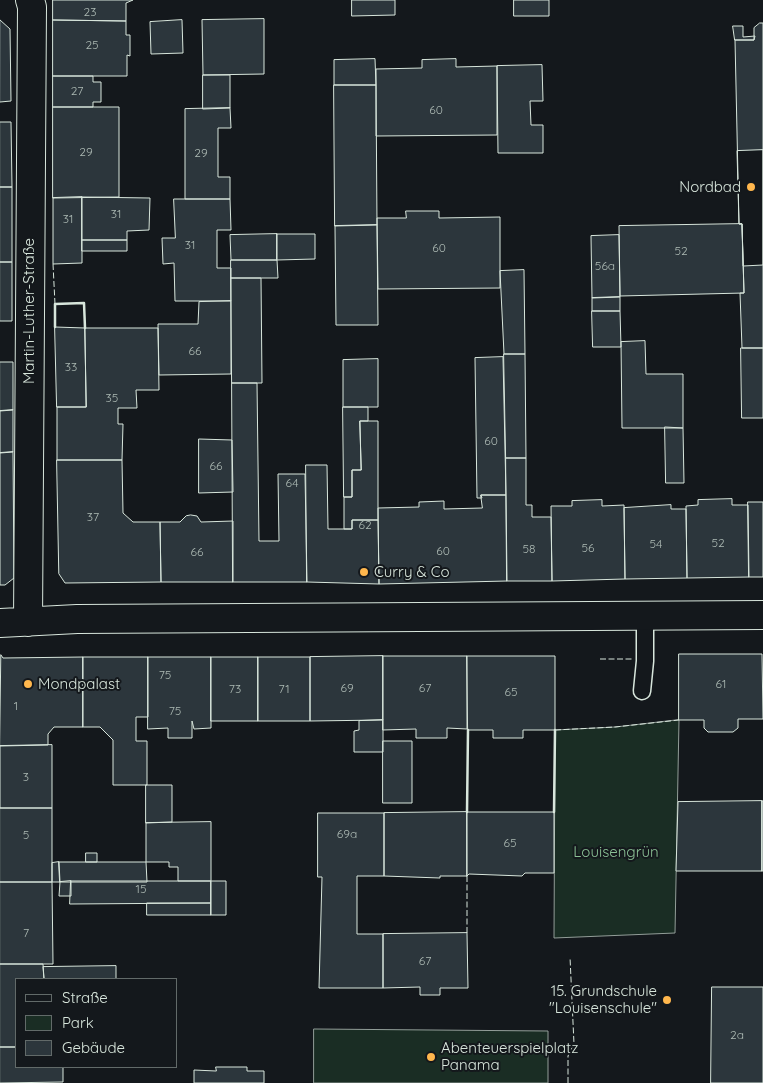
<!DOCTYPE html>
<html>
<head>
<meta charset="utf-8">
<style>
	body { margin:0 }
	#map { position:relative; width:763px; height:1083px; overflow:hidden; background:#14181c; font-family:Quicksand,sans-serif }
	canvas { display:block }
	.legend { position:absolute; left:15px; top:978px; width:162px; height:90px; box-sizing:border-box; background:#14181c; border:1px solid #626a69; margin:0; padding:6px 9px; list-style:none; font-size:15px; color:#d8e6dc }
	.legend li { display:flex; align-items:center; gap:10px; height:25px }
	.legend b { width:25px; border:1px solid #626a69 }
</style>
</head>
<body>
<div id="map">
<canvas width="763" height="1083"></canvas>
<ul class="legend">
<li><b style="height:6px;background:#14181c"></b>Straße</li>
<li><b style="height:14px;background:#1a2d24"></b>Park</li>
<li><b style="height:14px;background:#2c363c"></b>Gebäude</li>
</ul>
</div>
<script>
const context = document.querySelector('canvas').getContext('2d');
context.lineJoin = 'round';
function fillPath(path, color) { context.fillStyle = color; context.fill(path, 'evenodd'); }
function stroke(path, color, width, dash) { context.strokeStyle = color; context.lineWidth = width; context.lineCap = dash ? 'butt' : 'round'; context.setLineDash(dash || []); context.stroke(path); }
function write(font, color, halo, rows, align = 'center') {
  context.font = font + ' Quicksand,sans-serif'; context.lineWidth = 4; context.setLineDash([]); context.textBaseline = 'middle'; context.strokeStyle = halo; context.fillStyle = color; for (const [text, x, y, turn = 0] of rows) {
    context.save(); context.translate(x, y); context.rotate((+turn || 0) * Math.PI / 180); context.textAlign = isNaN(turn) ? turn : align; if (halo) context.strokeText(text, 0, 0); context.fillText(text, 0, 0); context.restore();
  }
}
const green = new Path2D(`
	M679 720 675 933 554 938 555 730 615 727Z
	M314 1029 548 1031V1083H314Z`);
fillPath(green, '#1a2d24');
stroke(green, '#939e99', 1);
const building = new Path2D(`
	M53 0H133L126 3V21L53 20Z
	M352 0H395V15L352 16Z
	M514 0H549V16H514Z
	M264 19V74L203 75 202 20Z
	M0 20 10 29 11 101 0 102Z
	M53 20 126 21V35H130V56L127 55V76H53Z
	M182 20 183 53 151 54 150 22Z
	M760 23H763V348H742L740 293H744L742 224H739L735 40H754V28Z
	M733 26H743V37L755 36 754 40H735Z
	M375 59 376 85H334V60Z
	M456 59V67L497 66V135L376 136V69L422 68V60Z
	M542 65 543 101H530L531 125H543V153H498L497 66Z
	M203 75H230V108L203 109Z
	M53 76H93V82H101V102H93V107H53Z
	M334 85H376L377 225 335 226Z
	M53 107H119V197L53 198Z
	M230 108 231 128H218V177H230V199H185V109Z
	M0 122H11L12 187H0Z
	M763 150V265L743 266 742 224H739L737 151Z
	M0 187H12V262H0Z
	M82 197 150 198 149 230 127 231V240H82Z
	M82 197V263L53 264V198Z
	M174 199H230L231 230H217V268H231V301H175L174 263 163 264 162 238H175Z
	M406 211H439V218L500 217V288L378 289 377 218H406Z
	M742 224 744 293 620 296 619 226Z
	M377 225 378 325H336L335 226Z
	M277 234V260H231L230 235Z
	M277 234H315V259L277 260Z
	M619 235 620 297 592 298 591 236Z
	M82 240H127V251H82Z
	M231 260H277L278 278H231Z
	M0 262H12V321H0Z
	M524 270 525 354H504L500 271Z
	M231 278H261L262 383H232Z
	M620 297V311H592V298Z
	M231 301V374L159 375 158 324H198L199 302Z
	M592 311H620L621 347H593Z
	M55 327 85 328 86 407H57Z
	M85 328H158L159 390H136L137 408H118V424H123L122 460H57V407H86Z
	M645 341 646 374H683V428H622L621 342Z
	M741 348H763V418H742Z
	M504 354H525L526 458H506Z
	M503 357 506 495H481L482 498H477L475 358Z
	M378 359V407H343V360Z
	M0 362H13V410L0 411Z
	M232 383H257L259 541H279L278 474H305L307 582H233Z
	M343 407H368V421H360L361 470H352V497H344Z
	M13 410V452L0 453V411Z
	M360 421H378V520H352V529H344V497H352V470H361Z
	M665 427 683 428 684 483H666Z
	M199 439 232 440 233 492 199 493Z
	M13 452 14 578 5 585H0V453Z
	M506 458H526V505H532V517H551L552 581H507Z
	M57 460H122L123 513 133 522H160L161 582 65 583 59 574Z
	M306 465H327L328 529H352V520H378L379 584 307 582Z
	M481 495H506L507 581 379 584 378 508 419 507V502L444 501V509L482 508Z
	M732 499V505H748L749 577 687 578 686 506 698 505V500Z
	M602 500V506L624 505 625 579 552 581 551 506H572V501Z
	M748 502H763V577H749Z
	M671 505V509H686L687 578 625 579 624 508Z
	M191 515 197 516 201 522 233 521V582H161L160 522H180L186 516Z
	M679 654H762L763 719H738V728L733 732H708L704 728V720H679Z
	M1 655 3 658 83 657V727H54L48 734V745L0 746Z
	M383 656V720L310 721V657Z
	M383 656H467V729L447 728V738H416V729L383 730Z
	M467 656H555V730H523V738H493V730H468Z
	M83 657H148V717H136V741H147V785H113V740L100 727H83Z
	M148 657H211V728L194 729 192 721V738H168V728L148 729Z
	M211 657H258V721H211Z
	M258 657H310V721H258Z
	M383 720V752H354V731L359 730V721Z
	M383 741H412V803H383Z
	M52 745V808H0V746Z
	M146 785H172V822L146 823Z
	M762 801V871H676L678 802Z
	M762 801H763V871H762Z
	M0 808H52V882H0Z
	M467 812H554V873H525L522 876 469 874 467 876Z
	M467 812V876H440V878L384 876V813Z
	M318 813H384V876H357V934H383V988H319L322 877H318Z
	M211 822V881H178V867H169V862H146V823Z
	M86 853H97V862H86Z
	M59 862H146L147 882H60Z
	M59 862 60 882H52V863Z
	M71 881H211V903L70 904Z
	M71 881V896H59L60 882Z
	M211 881H226V915H211Z
	M0 882H52L53 964H0Z
	M147 903H211V915H147Z
	M467 933 468 988H440V995H420V987L383 988V934Z
	M0 964H43L44 979H16V1047H0Z
	M116 966V979H44L43 967Z
	M712 987H763V1083H711Z
	M0 1047H16V1067H63V1082L0 1083Z
	M216 1067H247V1071H264V1083H194V1070L216 1071Z`);
fillPath(building, '#2c363c');
stroke(building, '#d8e6dc', 1);
const lane = new Path2D(`
	M642 691 645 661V616`);
const street = new Path2D(`
	M28 622 32 7 30 0
	M0 623 77 619 763 615`);
stroke(lane, '#d8e6dc', 19);
stroke(street, '#d8e6dc', 30);
stroke(lane, '#14181c', 16);
stroke(street, '#14181c', 28);
stroke(new Path2D(`
	M53 264 55 304
	M600 659H632
	M555 730 615 727 679 720
	M467 876V933
	M568 1083V1056L574 1044 570 957`), '#d8e6dc', 1, [6, 2.5]);
stroke(new Path2D(`
	M55 327V304L84 303 85 328
	M467 812 468 730
	M554 812 555 730`), '#d8e6dc', 2.5);
for (const [x, y, r, color] of [
	[751,187,5,"#ffb74d"],
	[364,572,5,"#ffb74d"],
	[28,684,5,"#ffb74d"],
	[667,1000,5,"#ffb74d"],
	[431,1057,5,"#ffb74d"]
]) { const dot = new Path2D(); dot.arc(x, y, r, 0, 2 * Math.PI); context.fillStyle = color; context.fill(dot); stroke(dot, '#14181c', 2); }
write('12px', '#adbab4', null, [
	["23",90,12],
	["25",92,45],
	["27",77,91],
	["60",436,110],
	["29",86,152],
	["29",201,153],
	["31",116,214],
	["31",68,219],
	["31",190,245],
	["60",439,248],
	["52",681,251],
	["56a",605,266],
	["66",195,351],
	["33",71,367],
	["35",112,398],
	["60",491,441],
	["66",216,466],
	["64",292,483],
	["37",93,517],
	["62",365,525],
	["52",718,543],
	["54",656,544],
	["56",588,548],
	["58",529,549],
	["60",443,551],
	["66",197,552],
	["75",165,675],
	["61",721,684],
	["69",347,688],
	["67",425,688],
	["73",235,689],
	["71",284,689],
	["65",511,692],
	["1",16,706],
	["75",175,711],
	["3",26,777],
	["69a",347,834],
	["5",26,835],
	["65",510,843],
	["15",141,889],
	["7",26,933],
	["67",425,961],
	["2a",737,1035]
]);
write('15px', '#d8e6dc', '#14181c', [
	["Nordbad",741,187,"right"],
	["Curry & Co",374,572],
	["Mondpalast",38,684],
	["15. Grundschule",657,991,"right"],
	["\"Louisenschule\"",657,1008,"right"],
	["Abenteuerspielplatz",441,1048],
	["Panama",441,1065]
], 'left');
write('15px', '#d8e6dc', '#14181c', [
	["Martin-Luther-Straße",29,311,-90]
]);
write('15px', '#8ac095', '#14181c', [
	["Louisengrün",616,852]
]);
</script>
</body>
</html>
